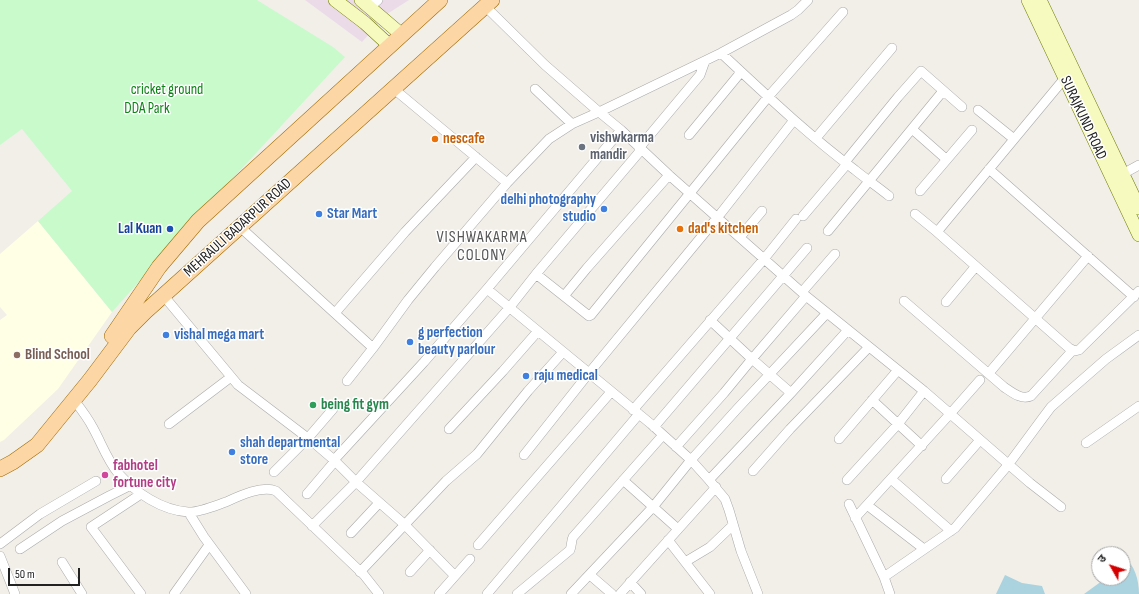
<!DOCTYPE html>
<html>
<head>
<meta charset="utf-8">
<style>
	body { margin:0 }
	#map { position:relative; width:1139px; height:594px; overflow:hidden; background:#f2efe9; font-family:"Sofia Sans Condensed","Noto Sans Devanagari",sans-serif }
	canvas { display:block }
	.north { position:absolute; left:1091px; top:546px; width:40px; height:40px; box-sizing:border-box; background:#fff; border:1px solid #a7a7a7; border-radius:50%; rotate:309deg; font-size:11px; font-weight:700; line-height:16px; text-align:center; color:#222 }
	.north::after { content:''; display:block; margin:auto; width:14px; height:18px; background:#d40000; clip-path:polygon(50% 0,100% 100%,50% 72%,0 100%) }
	.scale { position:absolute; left:8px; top:568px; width:72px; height:18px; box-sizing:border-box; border:2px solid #222; border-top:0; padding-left:5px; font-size:12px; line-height:14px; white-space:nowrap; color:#222; -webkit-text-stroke:3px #fff; paint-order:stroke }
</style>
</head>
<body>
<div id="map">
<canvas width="1139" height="594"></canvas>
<div class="north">उ</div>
<div class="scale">50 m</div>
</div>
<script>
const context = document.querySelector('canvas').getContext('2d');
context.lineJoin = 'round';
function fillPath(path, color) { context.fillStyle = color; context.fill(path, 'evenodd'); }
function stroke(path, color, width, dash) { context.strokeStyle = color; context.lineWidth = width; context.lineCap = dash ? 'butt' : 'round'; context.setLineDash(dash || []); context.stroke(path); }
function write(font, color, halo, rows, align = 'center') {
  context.font = font + ' "Sofia Sans Condensed",sans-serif'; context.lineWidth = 3; context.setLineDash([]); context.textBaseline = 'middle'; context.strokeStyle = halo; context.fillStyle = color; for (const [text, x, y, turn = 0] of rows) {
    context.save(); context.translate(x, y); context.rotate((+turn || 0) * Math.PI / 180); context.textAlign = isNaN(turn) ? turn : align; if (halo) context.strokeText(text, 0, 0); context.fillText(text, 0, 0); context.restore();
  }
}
fillPath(new Path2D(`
	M305 0H409L387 14 362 42Z`), '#ebdbe8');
fillPath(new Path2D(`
	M38 221 112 312 58 389 4 440 0 442V320L7 315 0 307V254Z`), '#ffffe5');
fillPath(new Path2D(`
	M0 0H257L333 47 345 57 196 218 112 312 38 221 72 191 22 129 0 145Z`), '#c8facc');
fillPath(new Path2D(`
	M1123 556C1135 565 1139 580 1139 594H1084L1106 578H1123Z
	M1005 575 1022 583 1042 586 1045 594H996Z`), '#aad3df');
const street = new Path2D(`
	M485 6 545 65 599 112 621 130 669 175 806 296 924 391 1030 483 1061 507
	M370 7 378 0
	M721 53C764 93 807 134 855 170 866 179 878 187 889 196
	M1064 79 937 232 1069 348 1075 351 1079 350 1139 291
	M394 89 507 183
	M535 89 572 124
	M978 110 1014 139
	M912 129 946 159
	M689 135 741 72
	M816 138 892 48
	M639 148 700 75 705 61
	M845 162 898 97 921 71 962 107
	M989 169 1134 297
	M1119 176 1139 165
	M920 191 972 130
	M915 214 937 232
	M803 216 847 164
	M240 227 373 348
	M828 231 943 91
	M740 237 762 211
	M536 274 589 316 591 315 768 97 843 12
	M487 289 651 424 691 460 709 480 725 499 729 510 741 551 758 594
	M802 292 835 254
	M163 295 238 385 313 442 334 460 356 482 404 524 455 576
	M564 296 587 268 669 175
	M904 301 1004 387C1013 393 1021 400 1031 396L1073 350
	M946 302 976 266
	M335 313 405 232 476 157
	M710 320 752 359 791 393
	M989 373 1088 256
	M347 381 373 348 408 300 435 267 507 183 549 139 572 124 599 112 721 53 791 15 798 10 808 0
	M74 400C81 409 88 418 93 428 101 442 107 460 118 473 136 493 161 510 188 512 198 513 217 505 226 502 239 496 262 485 276 491L364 575 379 594
	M872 400 922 446
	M633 410 764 259 796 219
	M169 424 231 377
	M654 427 807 248
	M449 429 503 371 538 331
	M839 439 898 370
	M1086 443 1139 406
	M676 447 724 393 752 359 806 296
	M524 455 589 373 721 213 794 120
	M334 460 424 362 487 289 621 130
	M753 471 790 429 869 347
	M274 472 308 438 333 409
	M891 479 951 531
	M946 479 980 440
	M623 480 678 529
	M709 480 791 393 848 330
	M847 480 898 424 924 391
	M141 494 91 527 141 594
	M307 494 335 461
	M849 504 884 577 890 594
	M867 505 924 549
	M189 513 204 537 246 594
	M855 518 950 414 980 380
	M312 526 356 482 510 307 536 274 641 150
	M351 533 379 503
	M668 540 710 594
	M0 544 40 514 96 481
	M478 545 611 392
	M20 549 62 521 109 496 131 485
	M0 556 15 594
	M62 562 82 594
	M685 562 710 547 733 525
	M360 572 446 481 477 454 528 391 563 352
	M410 572 430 550
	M590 575 612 594
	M884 577 955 528 1008 465 1042 419 1051 407 1106 359 1139 335
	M630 582 641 594
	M174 594 209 545
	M439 594 470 559
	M487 594 639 414
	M517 594 570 550C572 545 571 541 573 537L663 435
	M571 594 653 507 691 460 738 408 827 313
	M620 594 716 487`);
const secondary = new Path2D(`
	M335 0 365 23 390 46
	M361 0 402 35
	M1028 0 1139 235
	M1040 0 1139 208`);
const primary = new Path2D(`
	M112 336 159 267 198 221 440 0
	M0 469 13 462 37 445 90 380 129 328 145 312 492 0`);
stroke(street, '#a9a9a9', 10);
stroke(secondary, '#707d05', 14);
stroke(primary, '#a06b00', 16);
stroke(street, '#fff', 9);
stroke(secondary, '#f7fabf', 13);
stroke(primary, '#fcd6a4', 15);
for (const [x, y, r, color] of [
	[435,139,4,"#e8710a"],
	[582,147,4,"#6b7280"],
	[604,209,4,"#3f7fe0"],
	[319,214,4,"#3f7fe0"],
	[170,229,4,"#1a4fb4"],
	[680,229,4,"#e8710a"],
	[166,335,4,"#3f7fe0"],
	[410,342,4,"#3f7fe0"],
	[17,355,4,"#8d6e63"],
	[526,376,4,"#3f7fe0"],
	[313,405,4,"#2e9e5b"],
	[232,452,4,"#3f7fe0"],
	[105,475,4,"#d1479c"]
]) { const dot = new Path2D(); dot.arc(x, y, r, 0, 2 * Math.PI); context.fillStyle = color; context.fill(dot); stroke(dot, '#fff', 1.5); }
write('15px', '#0c8416', '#fff', [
	["cricket ground",167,90],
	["DDA Park",147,109]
]);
write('15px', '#222', '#fff', [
	["SURAJKUND ROAD",1083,118,65],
	["MEHRAULI BADARPUR ROAD",238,228,-42]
]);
write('bold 15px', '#5b616d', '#fff', [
	["vishwkarma",590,138],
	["mandir",590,155]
], 'left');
write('bold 15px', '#c56008', '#fff', [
	["nescafe",443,139],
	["dad's kitchen",688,229]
], 'left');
write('bold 15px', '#366cbe', '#fff', [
	["delhi photography",596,200,"right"],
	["studio",596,217,"right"],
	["Star Mart",327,214],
	["g perfection",418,333],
	["beauty parlour",418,350],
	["vishal mega mart",174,335],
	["raju medical",534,376],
	["shah departmental",240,443],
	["store",240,460]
], 'left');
write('bold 15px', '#164399', '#fff', [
	["Lal Kuan",162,229]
], 'right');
write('bold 15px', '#785e54', '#fff', [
	["Blind School",25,355]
], 'left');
write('bold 15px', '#27864d', '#fff', [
	["being fit gym",321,405]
], 'left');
write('bold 15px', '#b23c85', '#fff', [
	["fabhotel",113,466],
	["fortune city",113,483]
], 'left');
context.letterSpacing = '1px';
write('16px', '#555', '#fff', [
	["VISHWAKARMA",482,238],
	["COLONY",482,256]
]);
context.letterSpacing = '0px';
</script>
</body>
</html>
